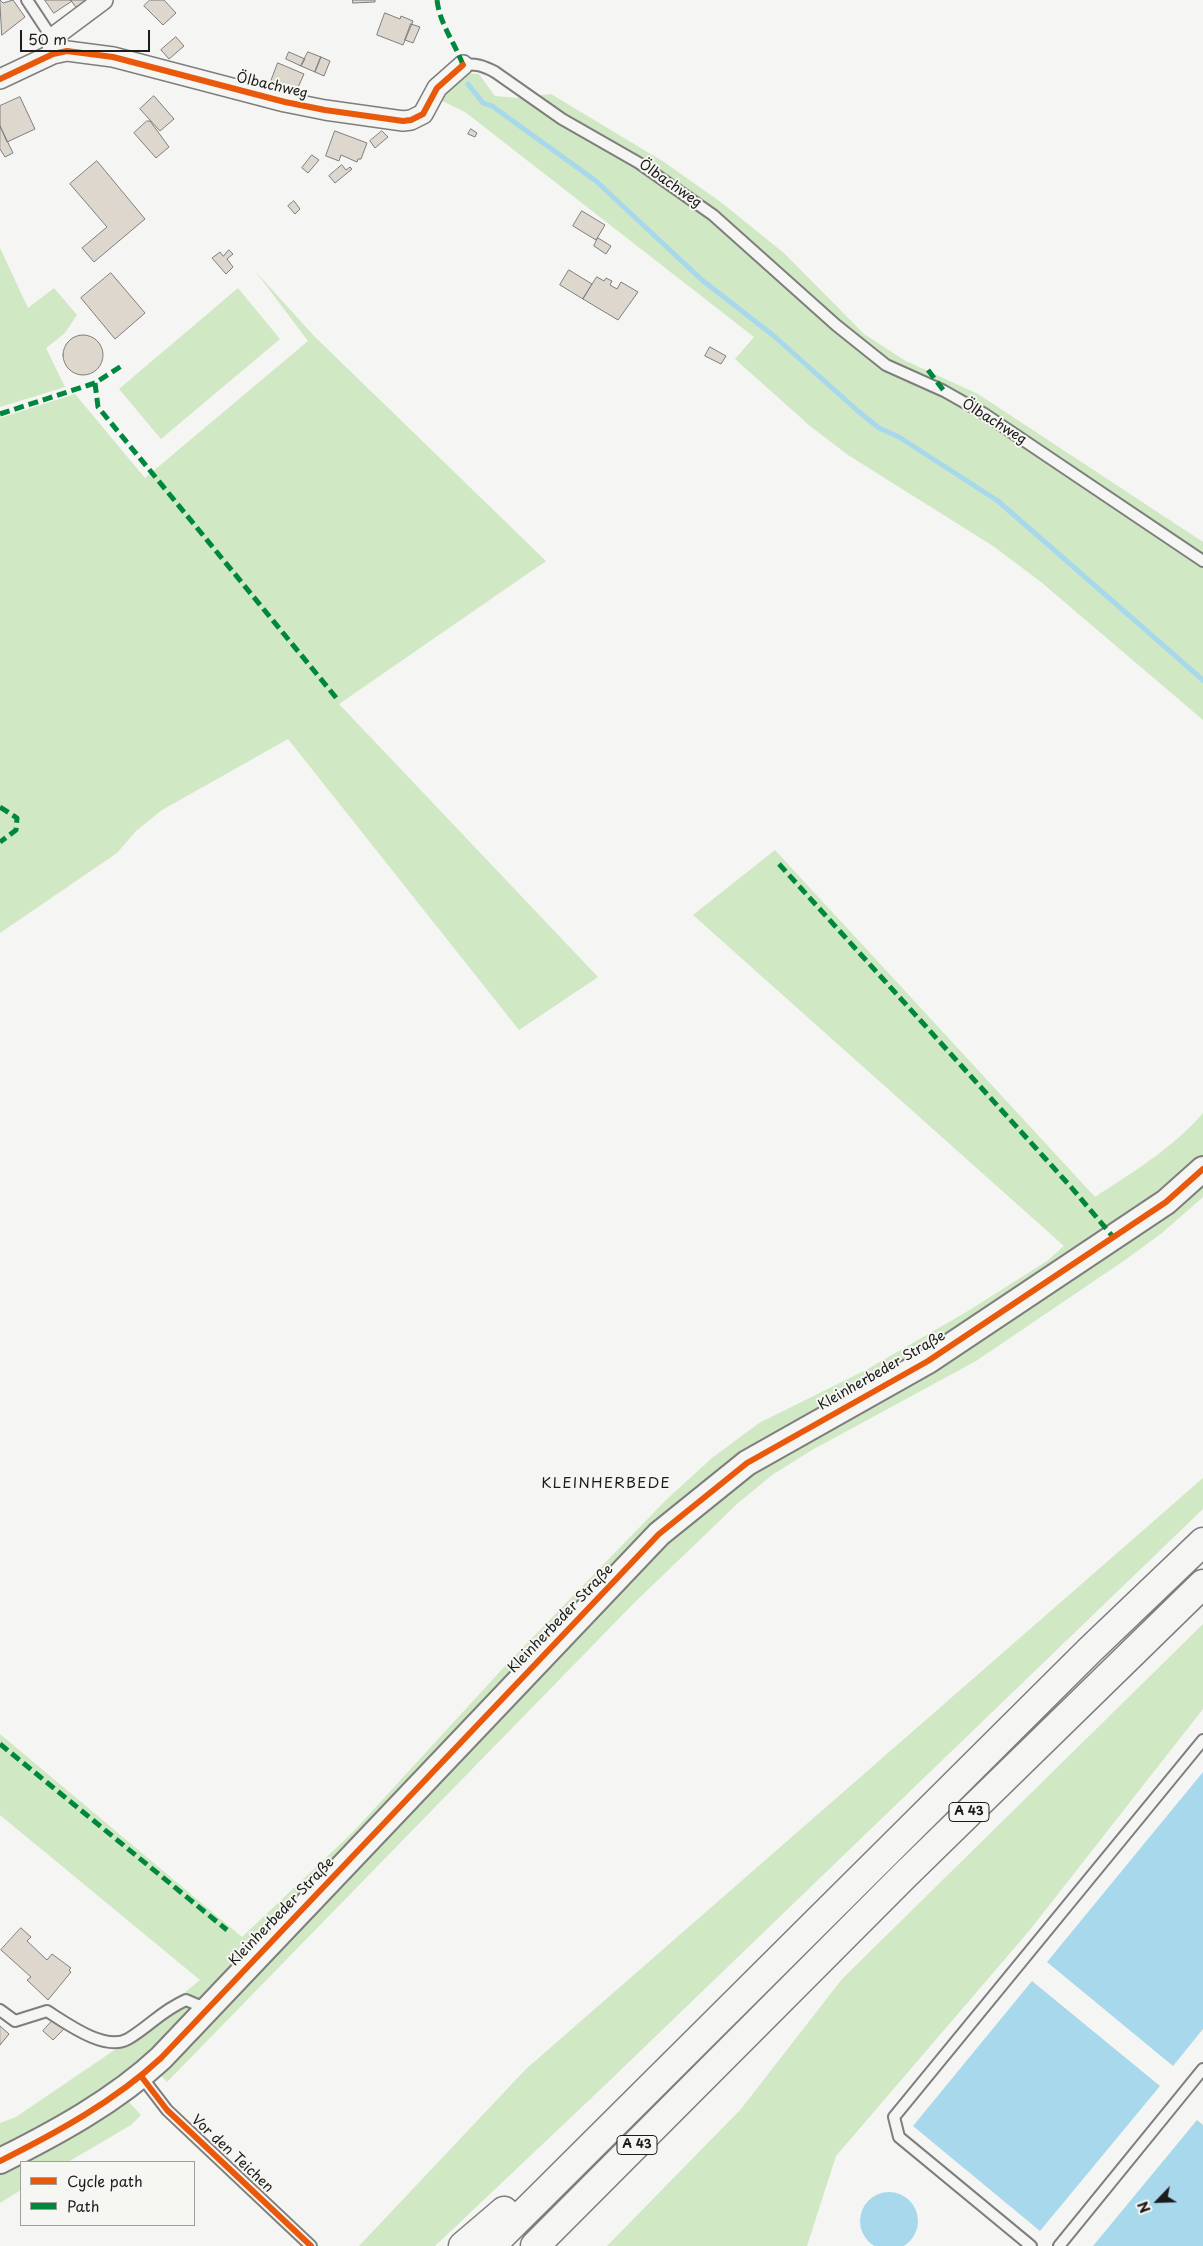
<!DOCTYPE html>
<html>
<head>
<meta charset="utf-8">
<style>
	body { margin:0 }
	#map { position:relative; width:1203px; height:2246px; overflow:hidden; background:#f5f5f3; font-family:"Playpen Sans",sans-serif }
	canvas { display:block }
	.legend { position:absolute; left:20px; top:2161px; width:175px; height:65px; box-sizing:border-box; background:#f6f6f2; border:1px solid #9f9f9c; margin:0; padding:6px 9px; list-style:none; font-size:15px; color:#1c1c1c }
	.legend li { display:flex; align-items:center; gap:10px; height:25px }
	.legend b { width:25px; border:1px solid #9f9f9c }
	.north { position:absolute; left:1133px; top:2176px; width:50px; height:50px; -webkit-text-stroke:4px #f6f6f2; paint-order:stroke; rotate:246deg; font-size:14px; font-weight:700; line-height:20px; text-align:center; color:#1c1c1c }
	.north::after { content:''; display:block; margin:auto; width:18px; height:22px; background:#1c1c1c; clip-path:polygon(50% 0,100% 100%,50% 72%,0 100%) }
	.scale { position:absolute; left:20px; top:30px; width:130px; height:22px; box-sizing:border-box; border:2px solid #1c1c1c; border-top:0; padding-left:6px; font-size:15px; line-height:18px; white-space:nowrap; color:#1c1c1c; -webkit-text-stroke:4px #f6f6f2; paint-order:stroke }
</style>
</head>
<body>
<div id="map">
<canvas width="1203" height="2246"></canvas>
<ul class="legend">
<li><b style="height:6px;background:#e8590c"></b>Cycle path</li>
<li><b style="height:6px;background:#00873e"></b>Path</li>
</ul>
<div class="north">N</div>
<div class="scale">50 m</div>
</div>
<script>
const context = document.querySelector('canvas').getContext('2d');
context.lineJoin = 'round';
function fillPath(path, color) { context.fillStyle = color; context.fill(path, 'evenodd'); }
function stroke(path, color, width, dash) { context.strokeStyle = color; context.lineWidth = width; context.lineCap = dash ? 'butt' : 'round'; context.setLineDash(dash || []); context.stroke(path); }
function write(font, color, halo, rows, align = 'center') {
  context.font = font + ' "Playpen Sans",sans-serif'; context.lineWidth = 4; context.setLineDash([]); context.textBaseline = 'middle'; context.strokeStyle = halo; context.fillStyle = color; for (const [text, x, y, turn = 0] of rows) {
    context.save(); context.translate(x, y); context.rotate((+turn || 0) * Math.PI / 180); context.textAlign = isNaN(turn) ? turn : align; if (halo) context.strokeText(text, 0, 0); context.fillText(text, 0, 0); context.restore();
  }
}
fillPath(new Path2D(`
	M467 73 479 74 495 96 518 98 551 94 664 162 722 203 785 254 864 334 904 360 978 394 1203 542V720L1041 582 993 546 848 455 810 426 735 359 754 337 465 112 440 100 450 82Z
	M0 248 28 308 54 288 77 315 65 333 46 348 65 387 0 407Z
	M256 272 314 336 546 561 339 704 598 977 519 1030 288 739 162 810 136 831 117 853 0 933V418L75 394 145 478 308 341Z
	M238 288 280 339 161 439 119 389Z
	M775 850 1095 1197C1133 1172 1173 1148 1203 1113V1197L1162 1233 1125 1260 976 1361 812 1450 772 1475 737 1504 634 1603 167 2082 145 2060 114 2084 0 2148V2123L16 2117 116 2049 200 1980 0 1815V1734L242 1937 352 1833 506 1665 666 1500 712 1458 759 1423 866 1370 968 1311 1047 1261 1064 1246 693 915Z
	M1203 1478V1509L603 2087 435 2246H359L526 2069Z
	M1203 1624V1709L1029 1931 836 2156 807 2246H607L741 2109 842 1979Z
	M128 2101 141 2115 131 2125 68 2162H22Z
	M21 2162V2190L0 2203V2173Z`), '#d0e8c3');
fillPath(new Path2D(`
	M1203 1772V2029L1173 2066 1047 1962Z
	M1032 1981 1160 2086 1040 2231 913 2126Z
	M1197 2120 1203 2125V2246H1093Z
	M860 2221a29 29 0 1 1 58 0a29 29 0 1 1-58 0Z`), '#a8d8ec');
stroke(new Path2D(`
	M468 84 483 103 492 106 596 181 702 280 774 336 859 412 879 428 899 437 998 501 1203 680`), '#a8d8ec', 5);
const building = new Path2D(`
	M0 0 3 3 13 0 25 17 2 35Z
	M45 0H71L72 1 54 13Z
	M71 0H90L77 8Z
	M150 0H164L176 13 163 25 144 6Z
	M353 0H375V2L353 3Z
	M385 13 400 19 401 16 413 21 403 45 377 35Z
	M411 24 420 27 413 43 405 40Z
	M176 37 184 46 169 59 161 50Z
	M289 52 305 59 301 66 286 59Z
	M308 52 321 57 315 72 301 66Z
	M321 57 330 61 324 76 315 72Z
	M278 63 304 74 295 94 270 84Z
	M154 96 174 119 160 131 140 109Z
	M20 97 35 129 7 142 0 126V106Z
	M147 121H150L169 147 156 158 134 133Z
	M0 126 13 153 5 157 0 149Z
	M471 129 477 133 475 137 468 134Z
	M335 131 367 143 361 159H358L357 162 341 155 339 161 326 156Z
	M382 131 388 137 375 148 370 141Z
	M312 155 319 160 308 173 302 168Z
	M97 161 145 219 94 262 82 248 107 227 70 184Z
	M342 165 346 170 350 167 352 169 335 183 329 176Z
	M294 201 300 209 295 214 288 206Z
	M582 211 605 225 596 240 573 226Z
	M598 238 611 246 606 254 594 246Z
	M229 250 233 254 227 259 233 267 226 274 212 258 220 252 223 256Z
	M569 270 592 284 583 299 560 285Z
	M111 273 145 313 115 339 81 298Z
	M597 277 604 281 606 278 612 281 610 285 617 289 621 282 638 292 618 320 583 299Z
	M63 355a20 20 0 1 1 40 0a20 20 0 1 1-40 0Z
	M710 347 726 356 721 364 705 356Z
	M21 1928 31 1937 27 1941 47 1960 52 1954 71 1968 69 1970 71 1972 48 2000 27 1980 31 1977 1 1950Z
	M53 2020 64 2029 53 2040 43 2031Z
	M0 2026 9 2034 0 2045Z`);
fillPath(building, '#ddd7cd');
stroke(building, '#7e7e7d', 1);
const service = new Path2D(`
	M27 0 52 38
	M463 65C475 63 484 66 495 72L562 119 639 163 713 215 836 325 886 365 944 391 983 413 1203 561
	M0 2010 15 2021 47 2011C66 2023 105 2052 128 2039 150 2026 161 2011 186 2000L207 2009
	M141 2076 167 2110 311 2246
	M1031 2246 899 2137 894 2117 1203 1740
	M1059 2246 1203 2069`);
const minor = new Path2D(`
	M53 54 52 38 103 0
	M0 79 53 54 67 51 113 57 285 102 325 110 403 121 411 120 423 114 437 88 463 65`);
const tertiary = new Path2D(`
	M0 2161C56 2133 115 2101 161 2058L659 1534 747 1463 928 1361 1166 1202 1203 1169`);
const motorway = new Path2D(`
	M463 2246 504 2211
	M491 2246 1090 1650 1203 1542
	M535 2246 905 1875 1203 1584`);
stroke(service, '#7e7e7d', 14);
stroke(minor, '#7e7e7d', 22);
stroke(tertiary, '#7e7e7d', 28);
stroke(motorway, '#7e7e7d', 31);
stroke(service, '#f5f5f3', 10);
stroke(minor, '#f5f5f3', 19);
stroke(tertiary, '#f5f5f3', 24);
stroke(motorway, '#f5f5f3', 28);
stroke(new Path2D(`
	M437 0C440 25 454 41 463 65
	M928 370 944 391
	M95 383 98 407 338 700
	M0 414 95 383 123 365
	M0 807 17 818 16 830 0 842
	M779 864 1071 1187 1114 1238
	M0 1744 227 1930`), '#00873e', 5, [10, 5]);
stroke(new Path2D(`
	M0 79 53 54 67 51 113 57 285 102 325 110 403 121 411 120 423 114 437 88 463 65
	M141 2076 167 2110 311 2246
	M0 2161C56 2133 115 2101 161 2058L659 1534 747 1463 928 1361 1166 1202 1203 1169`), '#e8590c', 6);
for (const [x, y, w] of [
	[969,1812,40],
	[637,2145,40]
]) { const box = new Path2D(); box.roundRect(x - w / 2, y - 9.5, w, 19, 4); context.fillStyle = '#f6f6f2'; context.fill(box); stroke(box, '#1c1c1c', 1); }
write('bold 12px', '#1c1c1c', null, [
	["A 43",969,1812],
	["A 43",637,2145]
]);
write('14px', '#1c1c1c', '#f6f6f2', [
	["Ölbachweg",272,86,13],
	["Ölbachweg",670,184,35],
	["Ölbachweg",994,422,32],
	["Kleinherbeder Straße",882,1371,-30],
	["Kleinherbeder Straße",561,1619,-46],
	["Kleinherbeder Straße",282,1912,-46],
	["Vor den Teichen",232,2154,43]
]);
context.letterSpacing = '1px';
write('15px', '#1c1c1c', '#f6f6f2', [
	["KLEINHERBEDE",606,1484]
]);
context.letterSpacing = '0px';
</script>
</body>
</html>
